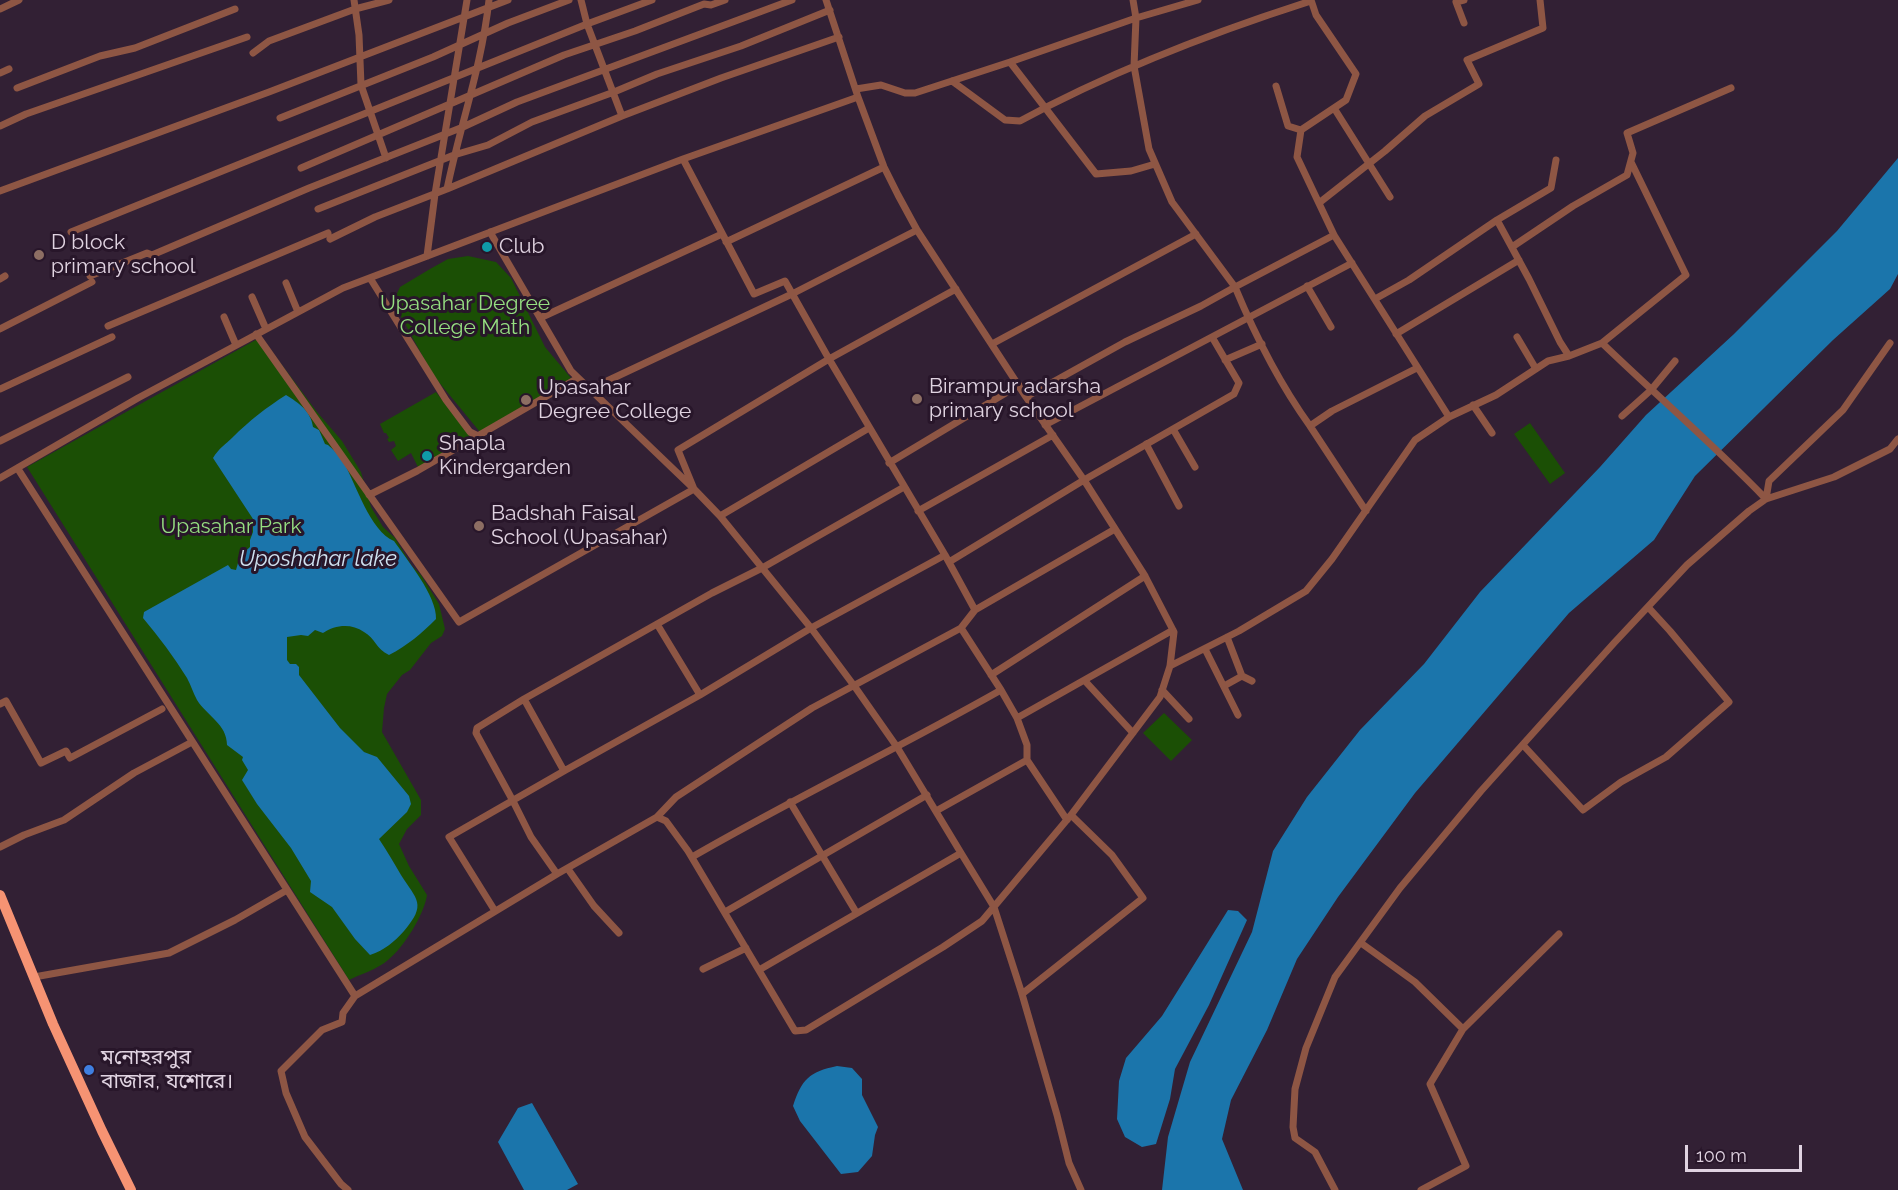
<!DOCTYPE html>
<html>
<head>
<meta charset="utf-8">
<style>
	body { margin:0 }
	#map { position:relative; width:1898px; height:1190px; overflow:hidden; background:#322034; font-family:Raleway,sans-serif }
	canvas { display:block }
	.scale { position:absolute; left:1685px; top:1145px; width:117px; height:27px; box-sizing:border-box; border:3px solid #e0d3e1; border-top:0; padding-left:8px; font-size:18px; line-height:21px; white-space:nowrap; color:#e0d3e1; -webkit-text-stroke:4px #28162a; paint-order:stroke }
</style>
</head>
<body>
<div id="map">
<canvas width="1898" height="1190"></canvas>
<div class="scale">100 m</div>
</div>
<script>
const context = document.querySelector('canvas').getContext('2d');
context.lineJoin = 'round';
function fillPath(path, color) { context.fillStyle = color; context.fill(path, 'evenodd'); }
function stroke(path, color, width, dash) { context.strokeStyle = color; context.lineWidth = width; context.lineCap = dash ? 'butt' : 'round'; context.setLineDash(dash || []); context.stroke(path); }
function write(font, color, halo, rows, align = 'center') {
  context.font = font + ' Raleway,"Noto Sans Bengali",sans-serif'; context.lineWidth = 6; context.setLineDash([]); context.textBaseline = 'middle'; context.strokeStyle = halo; context.fillStyle = color; for (const [text, x, y, turn = 0] of rows) {
    context.save(); context.translate(x, y); context.rotate((+turn || 0) * Math.PI / 180); context.textAlign = isNaN(turn) ? turn : align; if (halo) context.strokeText(text, 0, 0); context.fillText(text, 0, 0); context.restore();
  }
}
fillPath(new Path2D(`
	M468 256 496 262 511 278 545 347 571 378 480 432 433 375 393 302 400 287 430 269 448 259Z
	M261 337 317 412 342 441 361 472 371 507 383 527 395 538 412 566 421 575 439 604 445 629 442 636 431 643 410 670 402 675 387 694 384 708 382 732 421 800V815L407 829 399 844 409 866 427 895C424 915 404 947 388 960 378 969 361 974 349 980L27 467Z
	M436 392 470 436 419 469 411 453 398 461 391 450 396 446 394 441 389 442 387 439 389 438 386 433H384L380 424Z
	M1530 423 1565 473 1550 484 1514 434Z
	M1164 713 1192 740 1171 761 1143 733Z`), '#1b4f05');
fillPath(new Path2D(`
	M1898 158V274L1890 289 1833 340 1695 476 1654 540 1569 613 1415 793 1338 897 1297 959 1267 1030 1231 1100 1222 1139 1243 1190H1162L1168 1137 1190 1062 1252 932 1273 851 1307 797 1360 730 1424 664 1480 592 1600 467 1646 415 1734 334 1837 231Z
	M286 395C299 403 311 411 313 427L319 430 325 444 328 445C334 450 340 456 344 463 356 484 370 531 394 541 407 560 437 596 436 619 422 633 407 646 389 655 376 649 375 638 364 632 351 623 335 625 323 633L315 630 308 636 301 635 287 637V660L290 664H296L299 667V675L340 728 364 752 377 757 409 796 411 804 407 812 379 839C387 851 394 863 401 875 417 900 427 904 404 931 394 942 385 950 370 955L355 939 332 907 310 892 311 881 291 848 257 804 242 780 248 770 242 760 243 757 227 745C227 724 207 716 197 700 193 693 191 685 187 678 174 657 159 637 143 618L144 612 228 565 231 569 236 570 240 556 250 547V540L253 532V519L213 458C219 448 225 445 233 437 249 421 267 407 286 395Z
	M1228 910 1238 911 1247 920 1209 1005 1175 1069 1170 1099 1156 1144 1142 1147 1125 1137 1117 1119 1119 1081 1126 1058 1162 1016Z
	M837 1066 852 1068 862 1079V1095L878 1127 875 1135 872 1156 858 1172 841 1174 800 1121 793 1106C802 1079 809 1072 837 1066Z
	M532 1103 578 1184 567 1190H524L498 1142 518 1108Z`), '#1b75ab');
stroke(new Path2D(`
	M354 0 359 35 361 85 386 158
	M581 0 587 24 622 116
	M1311 0 1316 15 1356 74 1346 100 1301 130 1297 157 1334 235 1449 417
	M0 9 19 0
	M1464 23 1456 2 1464 0
	M253 53 269 41 355 9 389 0
	M1010 62 1136 18 1198 0
	M0 73 9 69
	M952 81 1005 120 1020 121C1112 71 1211 33 1311 1
	M1276 86 1288 126 1301 130
	M17 88 100 56 135 48 235 9
	M856 89 881 85 905 93H915L1010 62 1096 174 1131 171 1155 164
	M1334 108 1390 197
	M280 118 433 57 508 23 569 0
	M0 126 26 114 247 37
	M683 159 754 294 785 281 829 359 945 555 975 610 961 628 1001 690 1017 718 1027 745V760L1067 820
	M301 168 564 55 635 31 704 4 711 5 725 0
	M447 189 622 116 721 78 839 37
	M0 191 269 92 508 0
	M1319 203 1385 151 1425 116 1479 84 1467 60 1543 28 1540 0
	M318 209 454 155 488 145 532 122 614 92 657 74 741 46 830 10
	M1497 220 1551 188 1556 160
	M71 232 587 24 652 0
	M490 232 571 371 694 489 720 516 811 628 855 687 897 747 961 853
	M1334 235 1235 287C1255 335 1279 383 1310 426L1332 411 1417 368
	M330 239 375 217 447 189C460 126 482 65 489 0
	M726 242 884 167
	M1512 247 1573 206 1627 175 1633 153 1627 133 1731 88
	M427 256 435 194 467 0
	M90 276 147 253 152 255 309 188 463 127 517 102 792 0
	M370 278 446 400 470 432 478 436
	M0 279 5 276
	M286 283 298 312
	M1307 286 1331 327
	M252 297 266 329
	M1375 299 1409 280 1497 220 1529 279 1560 342 1569 356 1602 343C1656 395 1714 445 1766 499
	M224 317 236 345
	M540 318 722 234
	M108 326 328 233
	M0 329 92 282
	M256 334 459 622 694 489 678 450 829 359 956 289
	M1396 334 1519 260
	M1517 337 1536 369
	M1602 343 1686 275 1631 162
	M992 344 1196 234
	M1225 360 1262 344
	M0 389 112 337
	M590 389 792 294 917 230
	M1026 397 1125 342 1201 306 1235 287 1172 202 1149 149 1134 66 1136 18 1133 0
	M1473 405 1492 433
	M1622 416 1651 390 1675 361
	M1045 425 1352 263
	M1310 426 1366 511
	M1173 429 1195 467
	M0 441 128 377
	M1146 444 1179 506
	M889 463 1019 385
	M18 469 355 996
	M0 478 138 398 343 288 683 159 858 97
	M369 495 417 471 578 378
	M1766 499 1769 481 1843 410 1890 343
	M918 511 1053 435
	M720 516 869 428
	M949 562 1084 480 1234 394 1239 383 1212 337
	M975 610 1115 529
	M657 624 700 695 811 628 945 555
	M1205 649 1238 715
	M1170 666 1239 631 1306 591 1332 559 1415 440 1449 417 1496 395 1548 361 1569 356
	M991 675 1145 576
	M1242 676 1252 681
	M1085 681 1133 733
	M1224 686 1242 676 1227 637
	M1162 690 1189 719
	M700 695 564 771 524 699 712 593 762 568 904 487
	M524 699 477 728 476 733 513 801 531 837 557 874
	M0 704 6 701 41 763 66 751 70 758 162 709
	M1017 718 1173 630
	M1523 745 1583 810 1621 782 1666 757 1729 702 1670 631 1648 607
	M790 802 856 912
	M936 811 1027 760
	M657 817 676 797 812 708 961 628
	M0 847 24 835 64 820 134 773 192 742
	M692 857C794 798 899 748 1001 690
	M568 869 594 906 619 933
	M495 911 449 837 564 771
	M725 912 927 795
	M1361 943 1415 982 1463 1029
	M703 969 746 948
	M759 970 961 853 994 907 1022 994 1057 1115 1069 1163 1081 1190
	M34 977 169 953 235 920 287 890
	M1022 994 1143 898 1112 855 1071 815
	M348 1190 341 1184 305 1137 286 1093 281 1071 322 1030 342 1022 343 1013 355 996 557 874 657 817 666 821 688 851 795 1031 806 1030 943 947 982 921 1071 815 1160 697 1170 666 1174 632 1145 576 1084 480 1026 397 917 230 898 195 884 167 858 97 826 0
	M1335 1190 1315 1152 1295 1138 1293 1127 1295 1089 1306 1048 1335 977 1400 888 1481 791 1614 643 1687 565 1749 511 1766 499 1834 477 1890 449 1898 439
	M1421 1190 1466 1166 1430 1084 1463 1029 1559 934`), '#8e5644', 7);
stroke(new Path2D(`
	M0 895 53 1024 102 1131 131 1190`), '#f69373', 10);
for (const [x, y, r, color] of [
	[487,247,6,"#0f9aa8"],
	[39,255,6,"#8d6e63"],
	[917,399,6,"#8d6e63"],
	[526,400,6,"#8d6e63"],
	[427,456,6,"#0f9aa8"],
	[479,526,6,"#8d6e63"],
	[89,1070,6,"#3f7fe0"]
]) { const dot = new Path2D(); dot.arc(x, y, r, 0, 2 * Math.PI); context.fillStyle = color; context.fill(dot); stroke(dot, '#28162a', 2); }
write('21px', '#e0d3e1', '#28162a', [
	["D block",51,243],
	["primary school",51,267],
	["Club",499,247],
	["Birampur adarsha",929,387],
	["primary school",929,411],
	["Upasahar",538,388],
	["Degree College",538,412],
	["Shapla",439,444],
	["Kindergarden",439,468],
	["Badshah Faisal",491,514],
	["School (Upasahar)",491,538],
	["ম‌ন‌োহরপুর",101,1058],
	["বাজার, যশ‌োরে।",101,1082]
], 'left');
write('21px', '#95df81', '#28162a', [
	["Upasahar Degree",465,304],
	["College Math",465,328],
	["Upasahar Park",231,527]
]);
write('italic 22px', '#cfe2f1', '#28162a', [
	["Uposhahar lake",318,559]
]);
</script>
</body>
</html>
